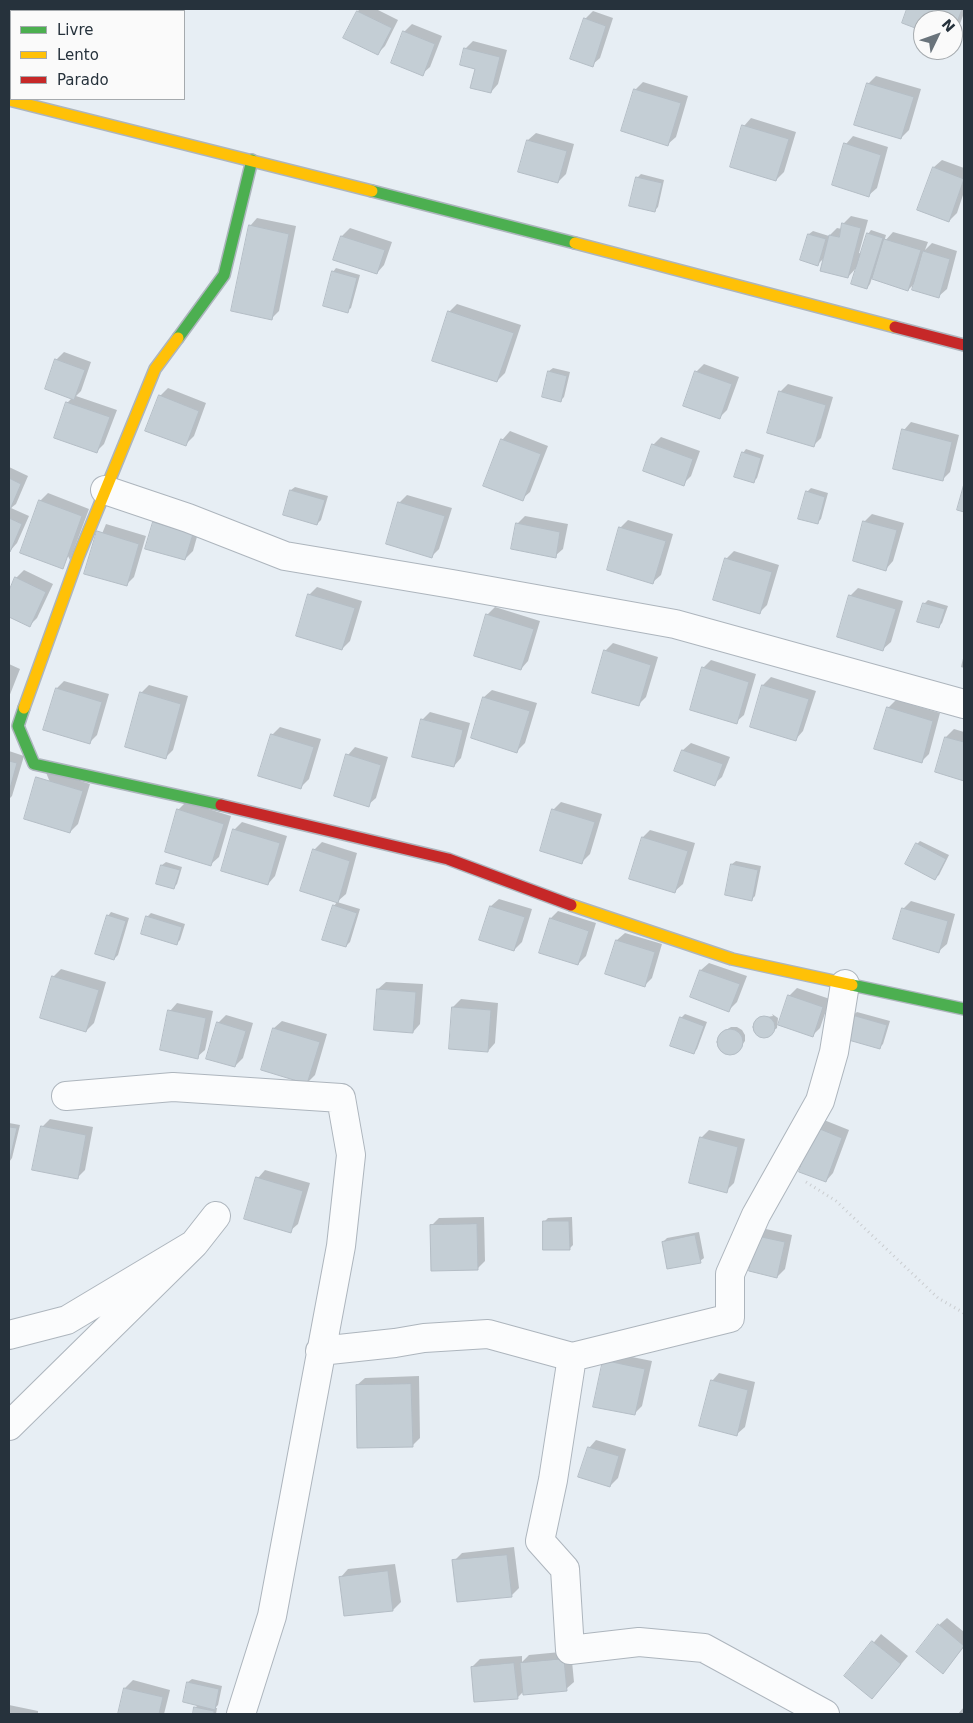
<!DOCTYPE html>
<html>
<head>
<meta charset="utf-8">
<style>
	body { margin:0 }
	#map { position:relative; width:973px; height:1723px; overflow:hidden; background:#e7eef4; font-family:"DejaVu Sans",sans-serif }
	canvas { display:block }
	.frame { position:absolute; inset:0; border:10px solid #26323c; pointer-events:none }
	.legend { position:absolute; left:10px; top:10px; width:175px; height:90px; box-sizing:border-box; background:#fafafa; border:1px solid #a5aaae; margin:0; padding:6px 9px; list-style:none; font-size:15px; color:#26323c }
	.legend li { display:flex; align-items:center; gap:10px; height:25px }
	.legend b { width:25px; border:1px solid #a5aaae }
	.north { position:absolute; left:913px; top:10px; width:50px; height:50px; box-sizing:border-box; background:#fafafa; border:1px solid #a5aaae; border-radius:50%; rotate:48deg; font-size:14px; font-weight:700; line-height:20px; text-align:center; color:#26323c }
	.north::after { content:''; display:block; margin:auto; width:18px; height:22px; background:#6a747c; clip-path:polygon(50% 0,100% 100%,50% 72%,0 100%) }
</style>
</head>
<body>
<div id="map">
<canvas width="973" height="1723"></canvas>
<div class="frame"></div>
<ul class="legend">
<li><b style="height:6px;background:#4caf50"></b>Livre</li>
<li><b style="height:6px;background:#ffc107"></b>Lento</li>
<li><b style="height:6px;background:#c62828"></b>Parado</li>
</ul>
<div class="north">N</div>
</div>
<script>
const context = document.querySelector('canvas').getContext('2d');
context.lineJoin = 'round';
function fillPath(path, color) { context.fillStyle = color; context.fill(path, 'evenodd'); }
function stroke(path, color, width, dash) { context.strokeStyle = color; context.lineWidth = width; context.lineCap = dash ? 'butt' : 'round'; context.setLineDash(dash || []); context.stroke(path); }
fillPath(new Path2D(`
	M360 9H376L398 20 385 46 378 53 358 11Z
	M908 9H964V13L957 32 953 36V20H923V30L903 22Z
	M593 11 613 18 600 58 592 65 585 19Z
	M412 24 442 36 430 67 422 74 404 32Z
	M473 41 507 50 498 84 491 92 465 49Z
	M876 76 921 89 909 130 901 138 868 84Z
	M643 82 688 96 676 137 668 144 635 90Z
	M751 118 796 132 784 172 776 180 744 126Z
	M536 133 574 144 566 174 558 182 528 140Z
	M853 136 888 147 877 188 869 195 846 144Z
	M942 160 964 168V192L957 213 949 221 934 167Z
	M641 174 664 180 658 207 655 210 637 178Z
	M851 216 868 220 859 253 862 254 868 234 871 230 886 235 884 242 893 232 928 242 925 250 932 243 957 251 947 289 939 296 915 283 908 290 872 278 870 284 867 288 857 267 848 277 824 258 818 264 809 234 813 231 829 236 837 228 842 229 843 224Z
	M257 218 296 226 279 311 271 319 250 226Z
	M350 228 392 242 384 265 377 273 335 260 342 236Z
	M336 268 360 275 351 308 347 311 333 272Z
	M457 304 521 325 505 373 497 381 449 312Z
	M64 352 91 362 81 391 76 396 117 410 104 444 96 452 67 403 72 398 56 360Z
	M704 364 739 377 727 410 719 418 696 372Z
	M553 368 570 372 564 397 560 401 549 371Z
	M788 384 833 397 821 438 813 446 780 392Z
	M168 388 206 403 194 436 186 444 160 396Z
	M911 422 959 435 950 472 942 480 904 430Z
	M510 431 548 446 530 492 522 499 485 485 503 439Z
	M661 437 700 451 691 476 683 484 653 445Z
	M746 449 764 455 757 478 753 482 743 453Z
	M9 467 28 476 16 504 11 508 29 516 17 543 10 551Z
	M295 487 328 496 321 520 317 524 291 490Z
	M811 488 828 493 821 519 817 523 807 492Z
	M48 493 89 509 70 560 40 501Z
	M407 495 452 508 439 549 432 556 399 503Z
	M872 514 904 523 893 561 886 569 864 522Z
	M162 515 200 526 193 551 185 559 154 523Z
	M525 516 568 524 563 549 555 556 517 524Z
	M628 520 673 534 661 575 653 582 620 528Z
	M106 524 146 536 134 577 126 585 86 573Z
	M734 551 779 565 767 605 759 613 726 559Z
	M24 570 53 584 37 618 30 625 9 615V594L16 578Z
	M317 587 362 601 350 641 342 649 309 595Z
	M858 588 903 601 891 642 883 649 850 596Z
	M928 600 948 606 942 623 938 627 924 604Z
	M495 607 540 621 528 661 521 669 487 615Z
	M613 643 658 657 646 697 638 705 605 651Z
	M964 654V668L961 667Z
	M711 660 756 674 744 715 736 722 703 668Z
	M9 664 20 669 9 697Z
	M771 677 816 691 803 731 796 739 751 726 763 685Z
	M64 681 109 694 97 735 89 743 57 688Z
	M149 685 188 696 173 750 165 758 141 693Z
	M492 690 537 703 525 743 517 751 484 697Z
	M896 700 940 713 929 754 921 762 888 708Z
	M430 712 470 723 461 758 454 766 422 720Z
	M280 727 321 739 309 779 301 787 272 735Z
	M954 729 964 732V779L936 771 946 737Z
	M691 743 730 757 722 777 714 784 683 750Z
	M355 747 388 757 376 798 368 805 348 755Z
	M9 751 24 756 12 796 9 799Z
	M45 770 90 784 78 824 70 832Z
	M186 802 231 816 219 857 211 864 178 810Z
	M561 802 602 814 590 854 582 862 553 810Z
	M242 822 287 836 275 876 268 884 234 830Z
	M650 830 695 843 683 884 675 891 643 837Z
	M920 841 949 855 939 875 935 878 917 844Z
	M322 842 357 853 346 894 338 901 314 850Z
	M736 861 761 866 755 896 751 900 726 894 732 864Z
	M166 862 182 867 177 884 173 888 157 883 162 865Z
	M499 899 532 909 522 942 514 950 491 906Z
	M911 901 955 914 947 944 939 951 903 909Z
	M337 902 360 909 350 942 346 946 334 906Z
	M558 911 596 923 586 956 578 964 551 918Z
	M111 912 129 918 118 955 114 959 108 916Z
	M151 913 185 924 180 940 176 944 147 917Z
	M625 933 662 944 652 978 645 985 607 974 617 940Z
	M709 963 747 976 737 1002 729 1010 692 996 701 970Z
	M61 969 106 982 94 1023 86 1031 53 977Z
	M386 982 423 984 420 1024 413 1032 378 989Z
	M797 988 830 999 820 1028 812 1036 789 996Z
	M461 999 498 1003 495 1043 488 1051 453 1007Z
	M177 1003 213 1011 205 1050 197 1057 170 1011Z
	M857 1012 890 1021 883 1044 880 1047 853 1015Z
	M685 1014 707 1022 697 1049 693 1053 681 1018Z
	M772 1014 778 1018 777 1028 767 1036H760L755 1031V1025L760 1018 773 1016Z
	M226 1015 253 1023 243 1058 235 1066 218 1023Z
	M282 1021 327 1034 315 1075 307 1083 274 1028Z
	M731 1027H737L742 1030 745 1035V1041L738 1050 733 1053H727L722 1050 719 1045V1039L726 1030Z
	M50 1119 93 1127 85 1170 77 1178 43 1126Z
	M824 1120 849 1130 833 1173 826 1181 801 1171Z
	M9 1123 20 1125 12 1158 9 1162Z
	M709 1130 745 1139 734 1183 726 1191 701 1138Z
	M265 1170 310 1183 298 1224 290 1231 258 1178Z
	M484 1217 485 1261 477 1269 431 1226 439 1218Z
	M572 1217 573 1245 570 1248 544 1222 548 1218Z
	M766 1229 792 1235 785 1269 777 1277 758 1237Z
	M699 1232 704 1258 700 1261 663 1242 667 1238Z
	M612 1353 652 1361 642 1406 634 1414 595 1406Z
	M719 1373 755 1382 745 1427 737 1434 712 1381Z
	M419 1376 420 1438 412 1446 357 1385 365 1378Z
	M596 1440 626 1449 618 1478 610 1486 589 1448Z
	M514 1547 519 1588 511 1596 454 1561 462 1553Z
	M395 1564 401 1602 393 1610 341 1577 348 1569Z
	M947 1618 964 1632V1647L943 1672 939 1625Z
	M881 1634 908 1656 880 1689 846 1675Z
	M571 1651 574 1682 566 1689 524 1691 517 1698 472 1667 480 1659 522 1656V1662L529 1655Z
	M192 1679 222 1686 218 1705 215 1708H217L216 1714H194L195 1708 199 1704 188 1682Z
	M133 1680 170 1690 164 1714H119L125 1688Z
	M9 1705 38 1711V1714H9Z
	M964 1707V1714H958Z`), '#0003');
const building = new Path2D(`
	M907 9H962L953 33V20H923V31L902 23Z
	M357 11 392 28 378 55 343 38Z
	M584 18 606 26 593 67 570 59Z
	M403 31 435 44 423 76 391 63Z
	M464 48 500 57 491 93 470 88 475 69 460 65Z
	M867 83 914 97 901 139 854 125Z
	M634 89 681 103 668 146 621 131Z
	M742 125 789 139 776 181 730 167Z
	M527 140 567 151 558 183 518 172Z
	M844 143 881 155 869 197 832 185Z
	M933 167 964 179 949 222 917 210Z
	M636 177 662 183 655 212 629 206Z
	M842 223 861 228 848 278 820 271 829 235 839 237Z
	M249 225 289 234 272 320 231 311Z
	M867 233 883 238 867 289 851 284Z
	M808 234 826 239 818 266 800 260Z
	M341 236 385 250 377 274 333 260Z
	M884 239 921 250 908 291 872 279Z
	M923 251 950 259 939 298 912 290Z
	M332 271 357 278 348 313 323 306Z
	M448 311 514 333 497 382 432 361Z
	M55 359 85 370 74 400 45 389Z
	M548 371 567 376 561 402 542 397Z
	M695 371 732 384 720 419 683 406Z
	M779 391 826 405 814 447 767 433Z
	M159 395 199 411 186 446 145 431Z
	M66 402 110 417 97 453 54 438Z
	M902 429 952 442 943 481 893 469Z
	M501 439 541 454 523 501 483 486Z
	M652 444 693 459 684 486 643 471Z
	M742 452 761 458 754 483 734 477Z
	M9 478 21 484 9 512Z
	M964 484V512L957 510Z
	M290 490 325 500 317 525 283 515Z
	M806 491 825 497 818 524 798 519Z
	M39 500 82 516 63 569 20 553Z
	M398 502 445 516 432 558 386 544Z
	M9 518 22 524 10 552H9Z
	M863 521 897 530 886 571 853 561Z
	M153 522 193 534 185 560 145 549Z
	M516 523 560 532 556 558 511 549Z
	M619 527 666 541 653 584 607 570Z
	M97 531 139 544 127 586 84 574Z
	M725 558 772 572 760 614 713 600Z
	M15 577 46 592 30 627 9 617V591Z
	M308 594 355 608 342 650 296 636Z
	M849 595 896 609 883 651 837 637Z
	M923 603 945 609 939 628 917 622Z
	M486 614 534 629 521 670 474 656Z
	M604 650 651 665 639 706 592 693Z
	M702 667 749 682 737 724 690 710Z
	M762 685 809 699 796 741 750 727Z
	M56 688 102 702 90 744 43 730Z
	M140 692 181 704 166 759 125 747Z
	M483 697 530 711 517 753 471 738Z
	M887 707 933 721 922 763 874 749Z
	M421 719 463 730 454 767 412 757Z
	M271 734 314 747 301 789 258 776Z
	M945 737 964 742V781L935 772Z
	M682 750 723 764 715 786 674 771Z
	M346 754 381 765 369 807 334 796Z
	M9 761 17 763 9 792Z
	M36 777 83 791 70 833 24 819Z
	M177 809 224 824 211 866 165 852Z
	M552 809 595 822 582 864 540 851Z
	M233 829 280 843 268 885 221 871Z
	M642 837 688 851 675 893 629 879Z
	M916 843 946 859 935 880 905 864Z
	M313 849 350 861 338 903 300 891Z
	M731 864 758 870 752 901 725 895Z
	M161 865 180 870 174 889 156 884Z
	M333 905 357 913 346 947 322 940Z
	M490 906 525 917 514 951 479 940Z
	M902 908 948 921 939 953 893 939Z
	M107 915 126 921 114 960 95 954Z
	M146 916 182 927 177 945 141 934Z
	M550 918 589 931 578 965 539 953Z
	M616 940 655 952 645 987 605 974Z
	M700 970 740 984 729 1012 690 997Z
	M52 976 99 990 86 1032 40 1018Z
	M377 989 416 992 413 1033 374 1030Z
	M788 995 823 1007 813 1037 778 1025Z
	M452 1007 491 1010 488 1052 449 1049Z
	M168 1010 206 1018 198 1059 160 1050Z
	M852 1015 887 1025 880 1049 845 1039Z
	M753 1027a11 11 0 1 1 22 0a11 11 0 1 1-22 0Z
	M680 1017 704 1026 694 1054 670 1046Z
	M217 1022 246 1031 235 1067 206 1059Z
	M273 1028 320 1042 307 1084 261 1070Z
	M717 1042a13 13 0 1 1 26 0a13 13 0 1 1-26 0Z
	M41 1126 86 1135 78 1179 32 1170Z
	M9 1127 17 1128 9 1163Z
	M815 1127 842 1138 826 1182 799 1172Z
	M700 1137 738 1147 727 1193 689 1183Z
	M256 1177 303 1191 291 1233 244 1219Z
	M543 1221H569L570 1250H543Z
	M477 1224 478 1270 431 1271 430 1225Z
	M695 1235 701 1263 667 1269 662 1242Z
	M757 1236 785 1242 777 1278 749 1271Z
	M603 1360 645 1369 635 1415 593 1407Z
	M711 1380 748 1390 737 1436 699 1426Z
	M411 1384 413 1447 357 1448 356 1385Z
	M588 1447 619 1456 610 1487 578 1477Z
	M507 1555 512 1597 457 1602 452 1560Z
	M388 1571 393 1611 344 1616 339 1577Z
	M938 1624 964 1646 943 1674 916 1652Z
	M872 1641 901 1664 872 1699 844 1676Z
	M564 1659 567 1691 523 1695 520 1663Z
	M514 1663 518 1699 474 1702 471 1667Z
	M187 1682 219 1689 215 1710 183 1702Z
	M124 1688 163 1697 159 1714H118Z
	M194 1707 214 1711V1714H193Z`);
fillPath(building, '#c4ced5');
stroke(building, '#b4bdc5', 1);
const street = new Path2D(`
	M105 490 188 518 285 556 452 584 675 624 964 704
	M66 1096 173 1087 341 1098 351 1155 341 1246 272 1616 241 1714
	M9 1335 67 1320 194 1244 216 1216
	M320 1351 395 1343 424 1338 488 1334 572 1357 730 1318V1274L756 1215 820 1101 834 1052 845 984
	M572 1357 553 1480 540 1541 565 1569 570 1650 639 1642 704 1648 825 1714
	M9 1426 194 1244`);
const fast = new Path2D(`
	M372 191 575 243
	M178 338 224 275 252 160
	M24 708 18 726 34 764 221 805
	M852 985 964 1009`);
const slow = new Path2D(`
	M9 100 372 191
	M575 243 895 327
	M24 708 79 555 155 369 178 338
	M571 905 732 959 852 985`);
const jam = new Path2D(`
	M895 327 964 345
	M221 805 448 859 571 905`);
stroke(street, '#adb5bd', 30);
stroke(fast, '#adb5bd', 14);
stroke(slow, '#adb5bd', 14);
stroke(jam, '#adb5bd', 14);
stroke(new Path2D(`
	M806 1182 836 1201 938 1298 964 1313`), '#cacdd0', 3, [1, 4]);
stroke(street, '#fbfcfd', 28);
stroke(fast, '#4caf50', 11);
stroke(slow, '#ffc107', 11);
stroke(jam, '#c62828', 11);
</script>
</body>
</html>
